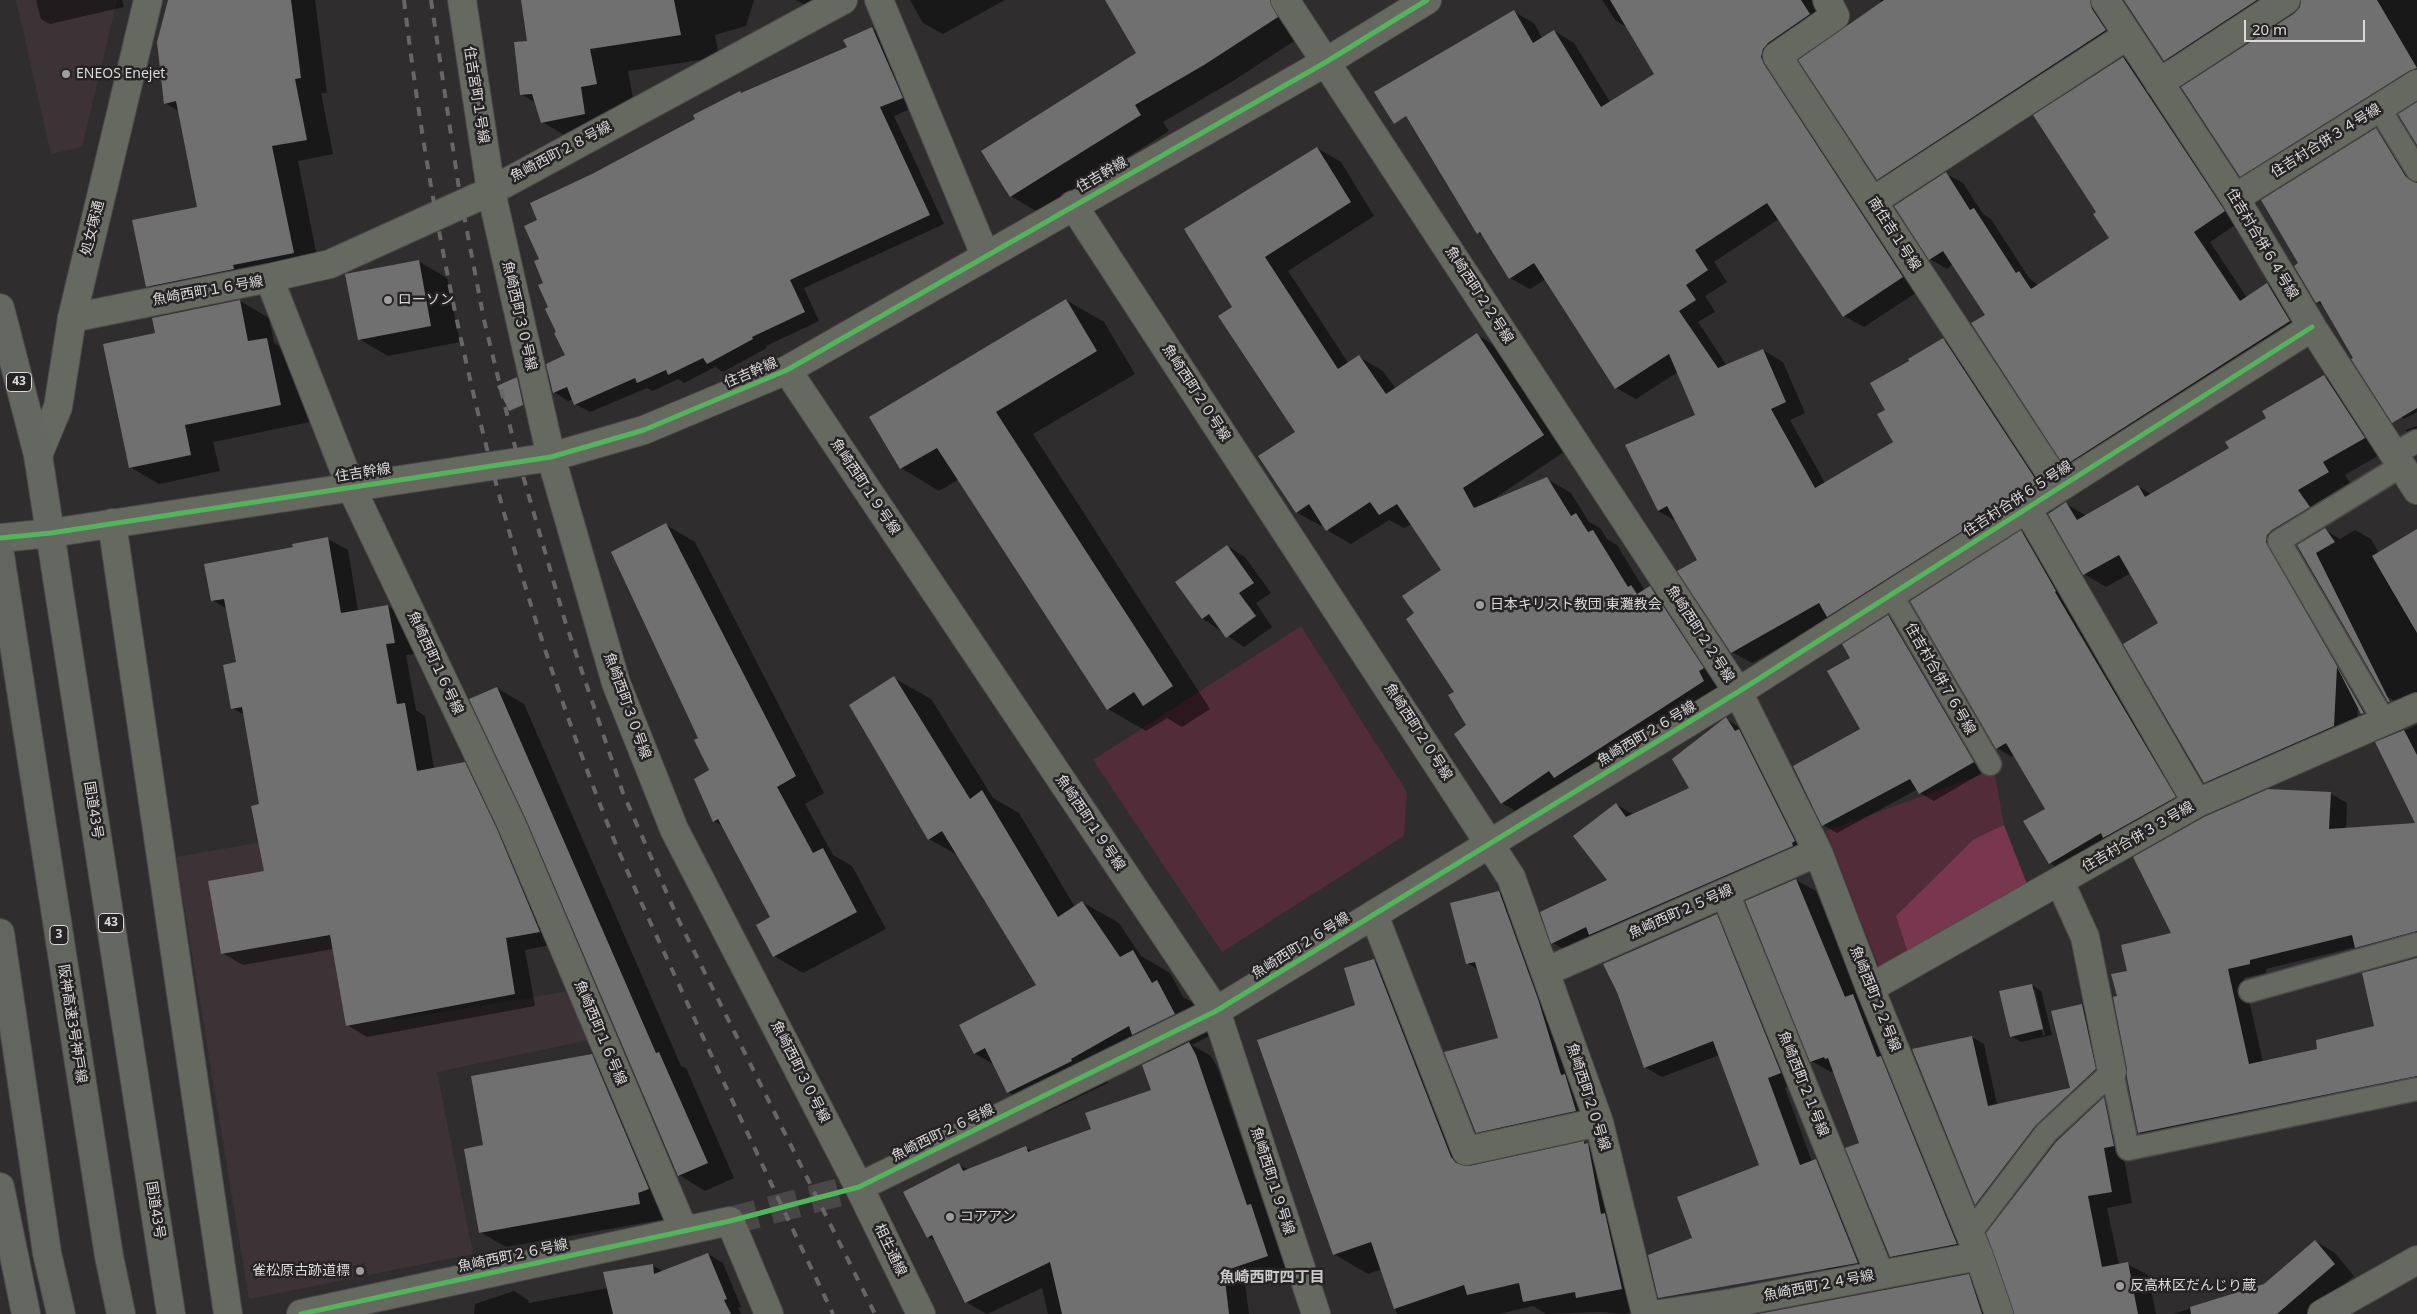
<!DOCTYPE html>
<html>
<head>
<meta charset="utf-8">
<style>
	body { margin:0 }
	#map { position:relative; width:2417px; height:1314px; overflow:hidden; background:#2f2d2e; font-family:"Noto Sans",sans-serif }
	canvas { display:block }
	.scale { position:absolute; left:2244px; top:20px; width:121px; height:22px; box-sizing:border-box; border:2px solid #dcd9da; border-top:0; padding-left:6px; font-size:15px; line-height:18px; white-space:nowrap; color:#dcd9da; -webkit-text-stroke:4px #262324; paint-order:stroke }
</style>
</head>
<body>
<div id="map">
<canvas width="2417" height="1314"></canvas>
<div class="scale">20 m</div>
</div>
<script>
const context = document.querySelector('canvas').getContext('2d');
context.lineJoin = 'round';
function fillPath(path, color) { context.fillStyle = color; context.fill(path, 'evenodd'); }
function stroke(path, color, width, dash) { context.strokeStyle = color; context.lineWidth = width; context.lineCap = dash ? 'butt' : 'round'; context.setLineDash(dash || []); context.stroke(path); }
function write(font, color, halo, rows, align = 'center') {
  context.font = font + ' "Noto Sans","Noto Sans JP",sans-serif'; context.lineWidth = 5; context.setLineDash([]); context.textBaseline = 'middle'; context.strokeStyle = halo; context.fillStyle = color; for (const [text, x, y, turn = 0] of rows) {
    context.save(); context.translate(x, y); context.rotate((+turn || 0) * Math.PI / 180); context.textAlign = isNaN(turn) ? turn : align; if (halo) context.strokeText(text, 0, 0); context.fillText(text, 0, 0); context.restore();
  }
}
fillPath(new Path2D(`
	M16 0H117L82 147 51 154Z
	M361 825 395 1020 569 991 589 1040 437 1072 473 1254 368 1275 365 1263 352 1266 354 1278 249 1299 176 857Z`), '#3d3336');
fillPath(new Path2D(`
	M1301 626 1407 792 1404 836 1222 952 1093 760Z
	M1994 770 2004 825 1974 839 1908 953 1880 970 1826 831Z`), '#522c38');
fillPath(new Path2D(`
	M2004 825 2027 884 1908 953 1896 916 1974 839Z`), '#78374e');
fillPath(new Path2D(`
	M36 0H122L124 7 50 24 41 19Z
	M169 0H315L327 93H321L333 154 298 161 319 267 173 302 147 286 198 208 179 111 165 103Z
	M522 0H754L746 26 715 35 719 57 628 71 634 105 619 108 623 136 580 144 542 122 536 103 521 94 528 42Z
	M796 0H847L812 9Z
	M910 0H1005L943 34 923 23Z
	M1106 0H1286L1302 36 1233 81 1163 122 1169 131 1039 213 1011 196 1138 54Z
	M1602 0H1813L1829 26 1788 54 1922 289 1864 327 1844 316 1779 219 1714 262 1727 282 1705 296 1715 312 1698 322 1727 366 1763 350 1783 362 1805 413 1790 420 1825 483 1894 443 1887 410 1911 362 1943 340 1963 351 2057 494 1752 663 1732 652 1699 560 1676 521 1658 511 1696 416 1678 372 1636 399 1616 388 1546 279 1530 289 1510 278 1483 236 1478 233 1514 12 1534 23 1542 38 1554 31 1574 43 1610 102 1655 75 1628 28 1616 21Z
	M1880 0H2115L2125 42 1898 190 1878 179 1882 3Z
	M2125 0H2294L2185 72 2165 60Z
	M2303 0H2417V89L2260 187 2241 176 2295 14 2301 8Z
	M872 29 887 37 917 106 894 116 944 224 804 288 819 321 766 346 767 348 723 372 715 367 684 383 678 379 653 391 647 388 590 412 575 404 573 399 568 401 554 392 566 356 549 308 540 259 539 221 593 175 696 119 740 92 743 94 848 48Z
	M2124 58 2140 68 2241 221 2210 242 2247 298 2267 284 2284 294 2306 331 2082 475 2065 465 1987 315 1953 264 1947 269 1930 259 1946 174 1963 183 1983 214 1991 219 2029 278 2038 285 2110 238 2098 212Z
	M2376 130 2396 141 2417 176V412L2404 419 2384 408 2325 307 2317 302 2299 263Z
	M1317 148 1341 162 1374 216 1288 271 1349 364 1359 357 1383 371 1396 389 1477 335 1501 349 1567 450 1486 504 1547 479 1571 493 1589 522 1600 528 1607 539 1617 545 1645 591 1650 588 1674 602 1728 695 1526 817 1502 803 1468 726 1456 692 1416 614 1443 570 1412 524 1404 528 1389 520 1351 544 1327 530 1323 524 1321 526 1296 512 1297 432 1234 307Z
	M418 261 447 278 460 342 388 356 359 339Z
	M1066 300 1104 322 1135 374 1033 434 1210 709 1182 727 1167 718 1146 731 1108 709 959 479 939 491 901 468 870 417Z
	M240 301 269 318 274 343 296 356 310 422 213 442 220 471 159 484 130 467 156 334Z
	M2324 376 2346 389 2386 451 2345 475 2351 484 2319 502 2331 519 2289 548 2382 723 2360 711 2358 705 2356 738 2226 795 2204 782 2160 623 2131 573 2106 587 2084 574 2050 514 2066 504 2087 516 2138 486 2152 495 2230 448Z
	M2417 426V438L2405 430Z
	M666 525 695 542 824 793 805 804 833 855 852 866 886 929 803 973 774 956 772 918 723 826 714 821 711 771 700 739Z
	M2325 530 2340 539 2355 530 2371 539 2379 553 2417 530V696L2402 705 2386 696 2298 546Z
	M2021 532 2036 540 2190 806 2065 872 2050 863 2047 809 2014 755 2012 757 1997 748Z
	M328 539 348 550 358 611 388 606 408 618 414 654 406 655 416 710 425 716 434 769 465 764 485 775 560 943 525 950 535 1006 367 1037 347 1025 333 949 243 965 222 953 265 872 260 805 245 715 232 708 238 663 227 609 212 600 294 548Z
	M1227 546 1245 557 1271 593 1256 603 1272 627 1244 647 1202 618Z
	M1888 617 1902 624 1987 770 1934 801 1920 793 1918 789 1837 833 1823 825 1862 729 1852 658Z
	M894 678 931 699 993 798 1019 813 1075 907 1082 902 1119 923 1141 956 1170 973 1183 997 1194 1003 1211 1035 1192 1045 1211 1056 1218 1069 1267 1214 1273 1218 1289 1268 1245 1283 1249 1314H1048L1042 1288 987 1314 966 1302 937 1242 928 1237 959 1165 969 1170 1026 1148 1032 1151 1093 1129 1152 1090 1167 1054 1160 1050 1107 1080 1108 1083 1045 1113 1008 1092 995 1065 974 1053 1037 985 959 856 929 839Z
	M497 688 524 704 681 1066 686 1068 734 1178 705 1191 679 1175Z
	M1726 719 1743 729 1811 851 1569 952 1553 943 1609 880 1616 804 1634 815 1690 788Z
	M2417 725V824L2377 743Z
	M2331 794 2347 803 2346 829 2417 824V944L2373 956 2356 947 2266 969V973L2244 978 2263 1062 2319 1050 2376 1027 2417 959V1088L2156 1142 2139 1133 2129 1069 2118 997 2128 972Z
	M1796 880 1816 891 1860 999 1976 1255 1910 1267 1891 1256 1861 1144 1834 1071 1831 1072 1811 1061 1747 902Z
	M1499 892 1517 902 1593 1121 1494 1142 1477 1132 1500 1038 1479 970 1467 963Z
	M1716 915 1734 925 1798 1083 1785 1088 1812 1162 1816 1160 1834 1171 1875 1273 1843 1279 1825 1269 1824 1263 1694 1239 1760 1166 1719 1055 1662 1077 1645 1067Z
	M1374 960 1408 980 1480 1165 1584 1143 1621 1164 1656 1308 1624 1314 1602 1312 1546 1314 1533 1306 1499 1314H1397L1382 1269 1368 1274 1334 1254 1357 1006Z
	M2032 985 2041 991 2052 1035 2021 1042 2011 1036ZM2032 990H2035L2045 1035 2043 1036Z
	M2082 1005 2094 1012 2107 1076 1988 1211 1976 1204 1913 1050 1972 1037 1984 1044 1997 1105 2071 1089Z
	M592 1056 618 1071 666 1219 506 1247 480 1232 485 1146Z
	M2104 1099 2124 1110 2134 1157 2124 1159 2132 1203 2107 1208 2119 1265 2127 1264 2148 1275 2156 1314H2020Z
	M2315 1241 2335 1253 2354 1276 2310 1314H2173L2264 1285Z
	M708 1254 723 1263 741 1307 738 1308 741 1314H474L475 1304 514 1291 528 1300 529 1303 608 1288 652 1265 664 1272Z
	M1968 1275 2002 1294 2009 1314H1760Z`), '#0007');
fillPath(new Path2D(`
	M168 0H291L301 78 295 79 307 140 272 146 294 253 233 265 234 269 146 287 132 220 197 207 176 101 164 104 157 42Z
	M521 0H674L681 35 590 49 597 84 581 87 585 114 541 123 532 94 520 95 514 42 527 41Z
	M1105 0H1270L1278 17 1204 65 1135 105 1141 115 1010 197 981 151 1136 53Z
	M1610 0H1801L1810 14 1768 43 1763 49 1761 57 1764 64 1903 277 1843 317 1767 203 1695 250 1708 270 1686 285 1696 300 1679 311 1718 368 1763 349 1786 402 1771 409 1815 488 1893 442 1877 414 1885 410 1870 383 1909 361 1908 359 1943 338 2038 483 1827 617 1819 603 1731 653 1677 571 1697 560 1667 506 1658 511 1625 445 1695 415 1669 354 1615 389 1534 263 1509 279 1480 232 1477 234 1406 116 1394 124 1374 92 1514 10 1533 43 1554 30 1601 107 1654 74Z
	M1884 0H2090L2092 9 2106 30 1877 180 1798 60Z
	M2124 0H2257L2164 61Z
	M2301 0H2377L2417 68 2409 71 2240 177 2181 87 2295 13 2300 7Z
	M872 27 903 98 880 107 930 215 790 280 805 312 752 337 753 339 707 364 703 358 668 375 666 370 637 383 635 378 574 405 567 387 553 393 546 364 565 355 554 333 556 332 545 309 548 307 538 285 543 283 534 261 539 259 524 226 537 220 530 203 592 174 695 119 693 115 740 91 741 93 847 47 843 40Z
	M2123 57 2225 211 2194 232 2240 301 2267 283 2290 321 2064 466 1971 323 1985 315 1943 251 1929 260 1894 206 1946 172 1970 210 1974 208 2016 273 2019 271 2031 289 2109 238 2093 214 2096 212 2033 115Z
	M2417 102V145L2398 114Z
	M2376 128 2406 177 2417 183V408L2392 423 2351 359 2353 358 2320 301 2316 303 2294 266 2298 263 2261 200Z
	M1317 147 1351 202 1265 257 1338 369 1359 355 1386 394 1477 333 1544 435 1463 488 1474 508 1547 477 1571 516 1576 513 1588 532 1593 530 1628 587 1631 585 1637 594 1650 586 1704 668 1699 671 1704 681 1554 778 1549 771 1501 804 1454 734 1466 725 1448 695 1454 692 1406 619 1414 613 1402 596 1441 570 1397 504 1379 515 1370 502 1326 531 1309 504 1296 513 1258 456 1295 432 1218 316 1232 307 1184 229Z
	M419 260 431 326 358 340 345 274Z
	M1066 299 1097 351 996 412 1173 686 1143 706 1134 692 1107 710 937 448 900 469 869 417Z
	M240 300 248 341 267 338 281 405 185 425 191 455 129 468 103 344 155 333 152 318Z
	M2324 375 2365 438 2323 462 2329 472 2298 490 2310 507 2272 530 2267 535 2266 542 2364 713 2361 714 2337 667 2334 726 2204 783 2123 644 2158 623 2119 555 2083 575 2048 514 2066 502 2077 520 2138 485 2145 497 2229 448 2225 442 2266 418 2262 411Z
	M517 377 523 405 509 411 497 386Z
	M666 523 796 776 777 787 813 853 823 848 857 912 773 957 756 925 770 917 718 819 713 822 694 779 709 770 694 740 698 738 611 552Z
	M2325 528 2335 542 2316 553 2390 702H2388L2297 545Z
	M2417 529V633L2372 556Z
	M2021 530 2056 591 2055 592 2176 797 2103 838 2101 833 2049 864 2023 821 2045 809 2006 743 1996 749 1910 601Z
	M328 537 341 613 388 605 395 643 386 644 397 704 405 703 417 771 465 762 497 829 540 932 506 938 515 994 346 1026 330 935 221 954 208 881 264 871 251 806 259 804 242 707 231 709 223 665 236 662 224 599 211 601 204 564 293 547 292 544Z
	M1227 545 1254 583 1239 593 1256 616 1226 638 1209 614 1202 619 1175 582Z
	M1888 615 1974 762 1919 794 1910 779 1822 826 1793 766 1860 729 1827 671 1850 658 1842 644Z
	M894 676 970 799 982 790 1058 917 1082 901 1120 957 1133 950 1152 983 1157 980 1175 1014 1132 1035 1129 1026 1071 1059 1072 1061 1007 1093 985 1048 974 1054 959 1025 1036 985 942 831 928 840 849 705Z
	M497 687 656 1053 659 1052 708 1163 678 1176 525 817 469 699Z
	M1726 717 1735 731 1739 729 1795 841 1792 843 1793 846 1589 935 1586 927 1551 944 1540 912 1607 880 1573 836 1616 803 1626 817 1689 788 1672 759Z
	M2404 730 2417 755V931L2355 948 2352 935 2250 960V964L2228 969 2249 1064 2317 1049 2316 1040 2374 1026 2362 973 2417 958V1076L2138 1133 2127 1078V1069L2113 997 2117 996 2111 974 2127 971 2121 945 2171 933 2133 857 2204 817 2268 789 2331 792 2329 829 2415 823 2375 742Z
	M1796 879 1845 997 1853 994 1877 1057 1881 1056 1957 1244 1890 1257 1845 1148 1859 1143 1828 1058 1825 1059 1824 1057 1810 1062 1745 901Z
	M1499 891 1538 999 1561 1075 1565 1074 1576 1111 1476 1133 1444 1052 1498 1038 1475 962 1466 964 1450 903Z
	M1717 914 1781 1073 1768 1078 1800 1165 1816 1159 1858 1263 1658 1298 1648 1255 1692 1238 1677 1197 1759 1165 1713 1041 1644 1068 1617 992 1603 964Z
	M1374 959 1451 1157 1456 1163 1469 1166 1584 1141V1144L1588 1143 1601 1214 1605 1213 1622 1289 1576 1298 1575 1292 1523 1302 1519 1283 1467 1295 1464 1285 1394 1309 1371 1242 1333 1255 1257 1040 1355 1005 1344 968Z
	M2032 984 2043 1029 2010 1037 1999 991Z
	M2082 1004 2096 1069 2036 1125 1975 1205 1912 1049 1972 1036 1988 1106 2070 1088 2051 1011Z
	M1189 1042 1196 1055 1247 1205 1251 1204 1268 1256 1224 1271 1229 1314H1062L1050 1262 965 1303 932 1235 927 1238 903 1192 959 1163 963 1171 1026 1146 1028 1152 1091 1129 1085 1113 1151 1090 1142 1065Z
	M592 1054 649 1189 638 1193 640 1204 479 1233 464 1149 483 1145 471 1076Z
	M2104 1097 2114 1146 2104 1148 2112 1192 2088 1196 2102 1267 2128 1262 2138 1314H2014L1986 1233 2056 1142Z
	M2315 1240 2335 1264 2277 1314H2191L2190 1307 2264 1284Z
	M708 1253 727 1299 724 1300 731 1314H613L603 1272 653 1264 654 1274Z
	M1969 1274 1982 1314H1758Z`), '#717070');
stroke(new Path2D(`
	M730 1221 859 1187`), '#494748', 28, [28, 14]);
const service = new Path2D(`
	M2379 108 2417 170
	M2394 454 2417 441
	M1891 594 1990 764
	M2384 721 2279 541 2401 466
	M2250 991 2417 944
	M2112 1072 2128 1149 2417 1089
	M1970 1233 2046 1133 2112 1072`);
const minor = new Path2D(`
	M462 0 491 191 551 457 616 683 674 829 859 1187 921 1314
	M879 0 985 255
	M1285 0 1738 692 1818 852 1870 988 1979 1256 1999 1314
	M1827 0 1835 16 1777 56 2059 486
	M2105 0 2235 198 2312 327 2417 490
	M2159 83 2286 0
	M2235 198 2417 84
	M1873 201 2128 35
	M1073 205 1511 877 1599 1122 1646 1314
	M269 278 351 487 511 823 684 1231
	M72 318 269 278 330 264 491 191 843 0
	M787 370 1216 1011 1316 1314
	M2026 507 2197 803
	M112 523 228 1314
	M2060 882 2085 937 2112 1072
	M1725 893 1880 1275
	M1374 915 1466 1151 1599 1122
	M1545 972 1818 852
	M1870 988 2197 803 2417 707
	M859 1187 1216 1011 1738 692 2312 327
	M301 1314 730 1221 769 1314
	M1660 1314 1732 1303 1979 1256
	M2322 1314 2417 1260`);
const tertiary = new Path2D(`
	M38 455 58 407 72 318 148 0
	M0 538 51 533 551 457 644 430 787 370 1326 62 1427 0`);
const trunk = new Path2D(`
	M0 308 38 455 171 1314
	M0 1187 26 1314`);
const motorway = new Path2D(`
	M0 555 109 1256 121 1314
	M0 933 47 1253 61 1314`);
stroke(service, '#4b494a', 25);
stroke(minor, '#4b494a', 30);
stroke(tertiary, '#4b494a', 30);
stroke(trunk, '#4b494a', 30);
stroke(motorway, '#4b494a', 30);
stroke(service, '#656960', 22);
stroke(minor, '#656960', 28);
stroke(tertiary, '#656960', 28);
stroke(trunk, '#646860', 28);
stroke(motorway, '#62665e', 28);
stroke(new Path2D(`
	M404 0C436 271 500 544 598 799 623 866 655 932 685 998 733 1103 783 1209 833 1314
	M431 0 459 189 484 320 517 455 565 621 623 793 679 921 875 1314`), '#666865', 4, [9, 9]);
stroke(new Path2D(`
	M0 538 51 533 551 457 644 430 787 370 1326 62 1427 0
	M301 1314 730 1221 859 1187 1216 1011 1738 692 2312 327`), '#56b35d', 5);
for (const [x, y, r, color] of [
	[66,74,5,"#9f9d9e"],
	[388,300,5,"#9f9d9e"],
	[1480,605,5,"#9f9d9e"],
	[950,1217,5,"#9f9d9e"],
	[360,1271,5,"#9f9d9e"],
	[2120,1286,5,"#9f9d9e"]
]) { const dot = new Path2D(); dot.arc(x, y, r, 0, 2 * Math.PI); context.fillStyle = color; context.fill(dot); stroke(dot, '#262324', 2); }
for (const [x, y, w] of [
	[19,382,25],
	[111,923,25],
	[59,935,18]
]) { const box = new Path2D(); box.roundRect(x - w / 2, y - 9.5, w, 19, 4); context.fillStyle = '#262324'; context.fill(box); stroke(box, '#dcd9da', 1); }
write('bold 12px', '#dcd9da', null, [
	["43",19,382],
	["43",111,923],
	["3",59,935]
]);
write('14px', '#dcd9da', '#262324', [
	["ENEOS Enejet",76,74],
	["ローソン",398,300],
	["日本キリスト教団 東灘教会",1490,605],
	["コアアン",960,1217],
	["雀松原古跡道標",350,1271,"right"],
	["反高林区だんじり蔵",2130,1286]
], 'left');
write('14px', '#dcd9da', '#262324', [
	["住吉宮町１号線",476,95,81],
	["住吉村合併３４号線",2326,141,-32],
	["魚崎西町２８号線",561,152,-28],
	["住吉幹線",1102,175,-30],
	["処女塚通",93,228,-76],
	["南住吉１号線",1894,234,57],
	["住吉村合併６４号線",2262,244,59],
	["魚崎西町１６号線",208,291,-10],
	["魚崎西町２２号線",1479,295,57],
	["魚崎西町３０号線",519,316,77],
	["住吉幹線",751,373,-23],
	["魚崎西町２０号線",1196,393,57],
	["住吉幹線",363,473,-9],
	["魚崎西町１９号線",865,487,56],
	["住吉村合併６５号線",2018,499,-33],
	["魚崎西町２２号線",1700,634,57],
	["魚崎西町１６号線",435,663,65],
	["住吉村合併７６号線",1940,679,60],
	["魚崎西町３０号線",627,706,70],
	["魚崎西町２０号線",1418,732,57],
	["魚崎西町２６号線",1647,734,-31],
	["国道43号",93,810,81],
	["魚崎西町１９号線",1090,823,56],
	["住吉村合併３３号線",2138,837,-30],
	["魚崎西町２５号線",1681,912,-24],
	["魚崎西町２６号線",1301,946,-32],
	["魚崎西町２２号線",1875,999,68],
	["阪神高速3号神戸線",72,1024,81],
	["魚崎西町１６号線",600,1033,67],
	["魚崎西町３０号線",800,1072,63],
	["魚崎西町２１号線",1803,1084,68],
	["魚崎西町２０号線",1588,1097,72],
	["魚崎西町２６号線",943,1133,-26],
	["魚崎西町１９号線",1272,1181,72],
	["国道43号",155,1210,81],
	["相生通線",890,1250,64],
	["魚崎西町２６号線",513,1256,-12],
	["魚崎西町２４号線",1819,1286,-11]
]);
write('bold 15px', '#ccc7c9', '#262324', [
	["魚崎西町四丁目",1272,1278]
]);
</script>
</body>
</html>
